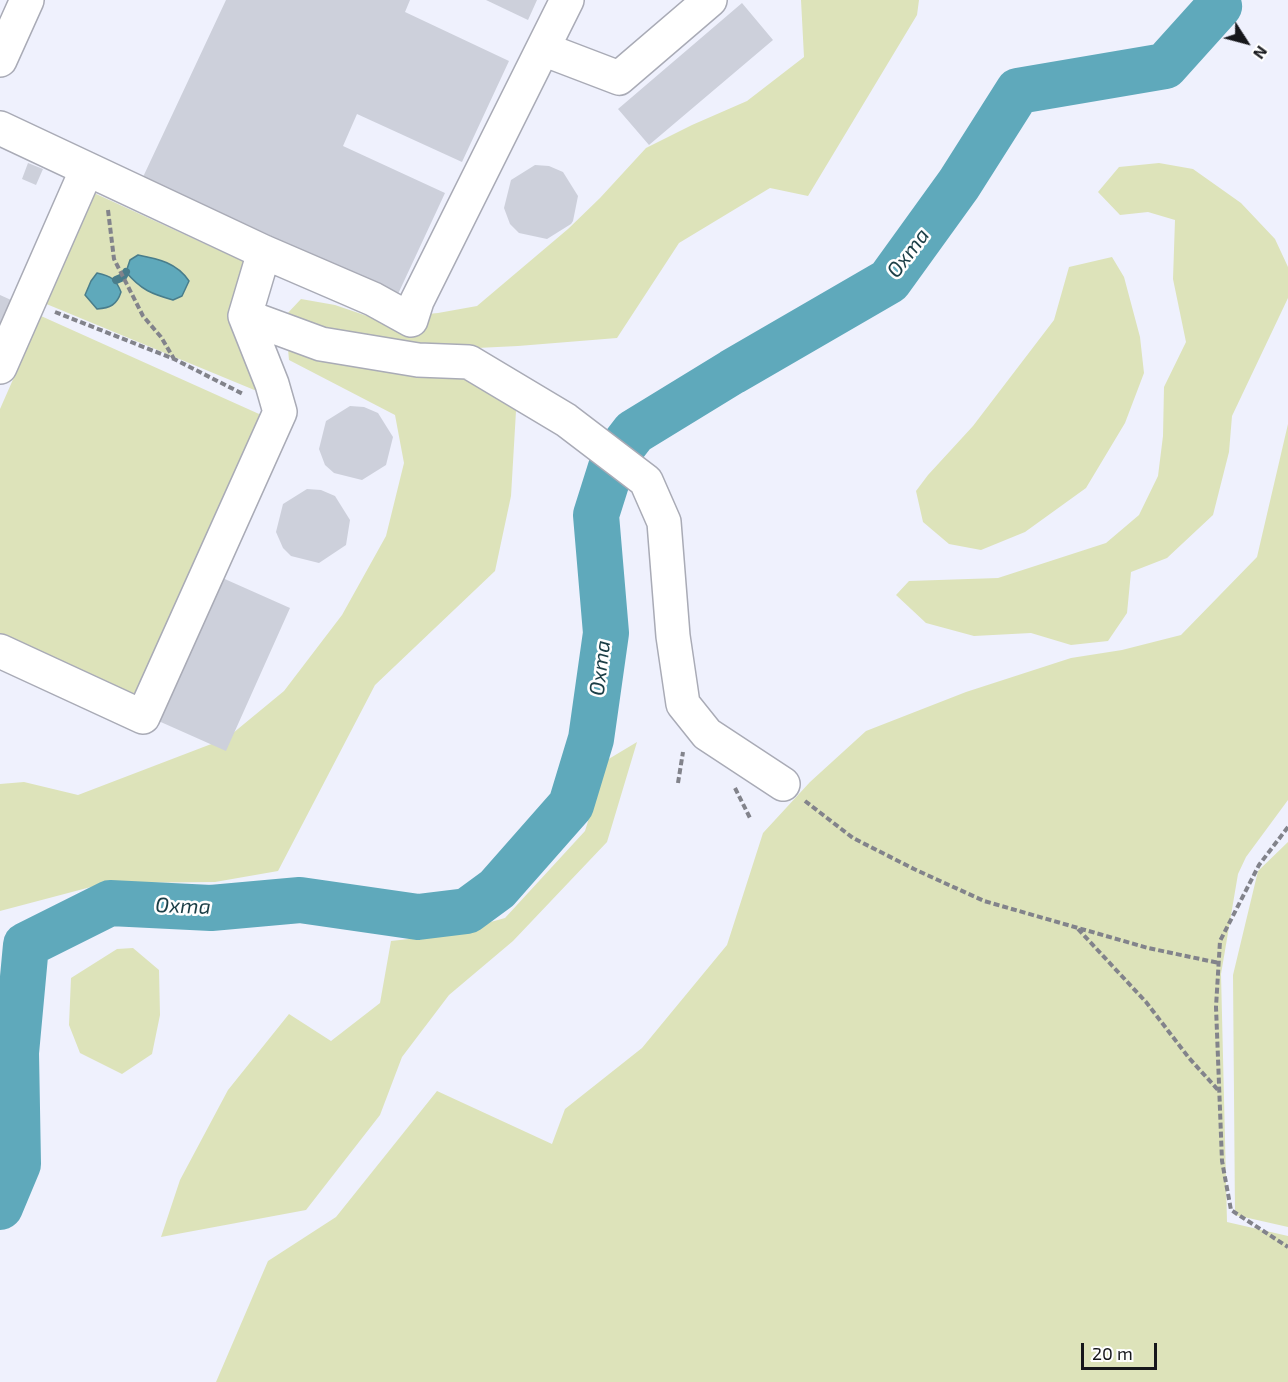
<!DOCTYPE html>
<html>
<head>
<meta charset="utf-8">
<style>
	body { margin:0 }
	#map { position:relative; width:1288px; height:1382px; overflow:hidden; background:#eff1fd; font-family:"Exo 2",sans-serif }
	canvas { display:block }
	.north { position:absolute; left:1216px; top:12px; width:60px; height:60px; -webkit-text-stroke:4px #fff; paint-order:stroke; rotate:126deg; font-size:16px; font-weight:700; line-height:24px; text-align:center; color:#16171b }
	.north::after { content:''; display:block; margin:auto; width:21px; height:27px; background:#16171b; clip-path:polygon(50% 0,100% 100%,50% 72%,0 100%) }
	.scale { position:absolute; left:1081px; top:1343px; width:76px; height:27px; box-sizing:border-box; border:3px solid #16171b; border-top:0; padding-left:8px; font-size:18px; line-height:21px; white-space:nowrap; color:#16171b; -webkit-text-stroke:4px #fff; paint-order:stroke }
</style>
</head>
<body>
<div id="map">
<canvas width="1288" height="1382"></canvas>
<div class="north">N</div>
<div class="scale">20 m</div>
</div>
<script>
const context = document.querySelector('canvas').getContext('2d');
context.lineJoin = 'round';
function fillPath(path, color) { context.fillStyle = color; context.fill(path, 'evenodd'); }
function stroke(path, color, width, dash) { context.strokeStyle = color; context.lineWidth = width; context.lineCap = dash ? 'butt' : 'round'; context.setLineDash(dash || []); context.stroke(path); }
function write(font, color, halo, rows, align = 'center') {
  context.font = font + ' "Exo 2",sans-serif'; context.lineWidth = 5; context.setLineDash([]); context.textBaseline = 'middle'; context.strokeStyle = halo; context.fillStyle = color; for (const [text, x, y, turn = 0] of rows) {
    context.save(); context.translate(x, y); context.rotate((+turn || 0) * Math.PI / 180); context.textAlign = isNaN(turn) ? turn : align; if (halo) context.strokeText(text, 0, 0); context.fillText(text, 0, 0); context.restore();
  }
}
fillPath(new Path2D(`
	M801 0H919L917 15 808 196 770 188 679 243 617 338 518 346 354 354 475 375 516 411 511 496 495 571 375 685 278 871 215 882 106 883 0 911V784L24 782 78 795 227 738 284 691 342 615 386 536 404 463 395 415 289 360 285 316 301 299 335 305 376 319 438 313 477 306 568 229 600 198 646 148 692 125 747 101 804 57Z
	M1159 163 1193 169 1241 203 1275 239 1288 267V298L1232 416 1229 452 1213 515 1167 558 1131 572 1127 613 1108 641 1071 645 1031 633 974 636 926 623 896 595 909 581 998 578 1106 543 1139 515 1158 476 1163 436 1164 387 1186 342 1173 279 1175 220 1148 212 1120 215 1098 192 1119 167Z
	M94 193 249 264 264 394 44 303Z
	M1112 257 1124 277 1140 337 1144 373 1125 423 1086 488 1025 532 981 550 949 544 923 522 916 491 928 475 973 426 1054 320 1069 267Z
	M41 316 268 418 143 698 0 634V409Z
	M1288 424V800L1246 857 1238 874 1221 974 1227 1222 1288 1236V1382H216L268 1261 336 1217 437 1091 552 1144 565 1109 642 1048 727 945 763 833 810 782 866 731 966 692 1071 658 1122 650 1181 635 1257 557Z
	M637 742 607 842 513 941 449 995 402 1057 380 1115 306 1210 161 1237 180 1180 228 1090 289 1014 331 1041 380 1003 391 941 444 935 505 918 585 831 607 760Z
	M1288 842V1227L1235 1215 1233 975 1258 871Z
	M133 948 159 970 160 1015 152 1054 122 1074 80 1053 69 1025 71 978 117 949Z`), '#dde3ba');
const water = new Path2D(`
	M138 255C159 259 177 263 189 281L182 296 173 300C152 294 141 290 126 272L130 260Z
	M97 273C111 276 116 279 121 292 117 305 110 308 97 309L85 295 91 281Z`);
fillPath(water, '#5fa9bb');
stroke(water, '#497d8b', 1.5);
stroke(new Path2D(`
	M116 280 123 277 126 272`), '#497d8b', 8);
stroke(new Path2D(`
	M0 1207 18 1164 16 1053 26 945 110 903 211 908 300 900 418 917 467 911 497 889 571 805 591 739 606 633 596 515 614 458 634 432 732 372 889 281 959 184 1018 91 1165 66 1219 6 1217 0`), '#5fa9bb', 46);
fillPath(new Path2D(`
	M226 0H410L405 12 509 61 462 162 357 114 343 146 445 193 398 294 143 177Z
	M486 0H537L528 20Z
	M742 3 773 40 649 145 618 109Z
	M28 163 43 169 36 185 22 179Z
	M535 165 549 166 563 172 578 196 573 221 571 224 547 239 519 233 510 224 504 208 511 180Z
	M0 295 20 304 0 348Z
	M350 406 364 407 378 413 393 437 386 465 362 480 334 473 325 465 319 449 326 421Z
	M307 489 321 490 335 496 350 520 346 545 319 563 291 556 283 548 276 532 283 504Z
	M218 576 290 608 226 751 154 719Z`), '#cdd0db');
const minor = new Path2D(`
	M543 49 619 78 710 0
	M0 128 264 252 373 299 411 320 417 301 567 0
	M245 316 321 344 418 360 469 362 566 420 646 481 664 522 673 636 683 704 707 734 783 784
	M0 367 87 169
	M0 651 143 717 280 412 272 384 245 316 264 252`);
const major = new Path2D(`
	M0 60 27 0`);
stroke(minor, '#a9abb6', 36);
stroke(major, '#a9abb6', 36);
stroke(new Path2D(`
	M108 210 114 259 143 316 161 337 174 359
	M55 312 174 359 243 394
	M678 783 683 752
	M735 788 750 818
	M805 801 853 838 914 869 984 901 1148 948 1219 963
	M1288 827 1259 865 1220 941 1216 1007 1222 1161 1231 1210 1288 1247
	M1078 929 1146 1002 1189 1058 1219 1091`), '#82838b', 4, [6, 3]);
stroke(minor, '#fff', 33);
stroke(major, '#fff', 33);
write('italic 21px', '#1b3e46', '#fff', [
	["Охта",908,253,-53],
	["Охта",600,668,-83],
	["Охта",183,906,2]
]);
</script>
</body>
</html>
